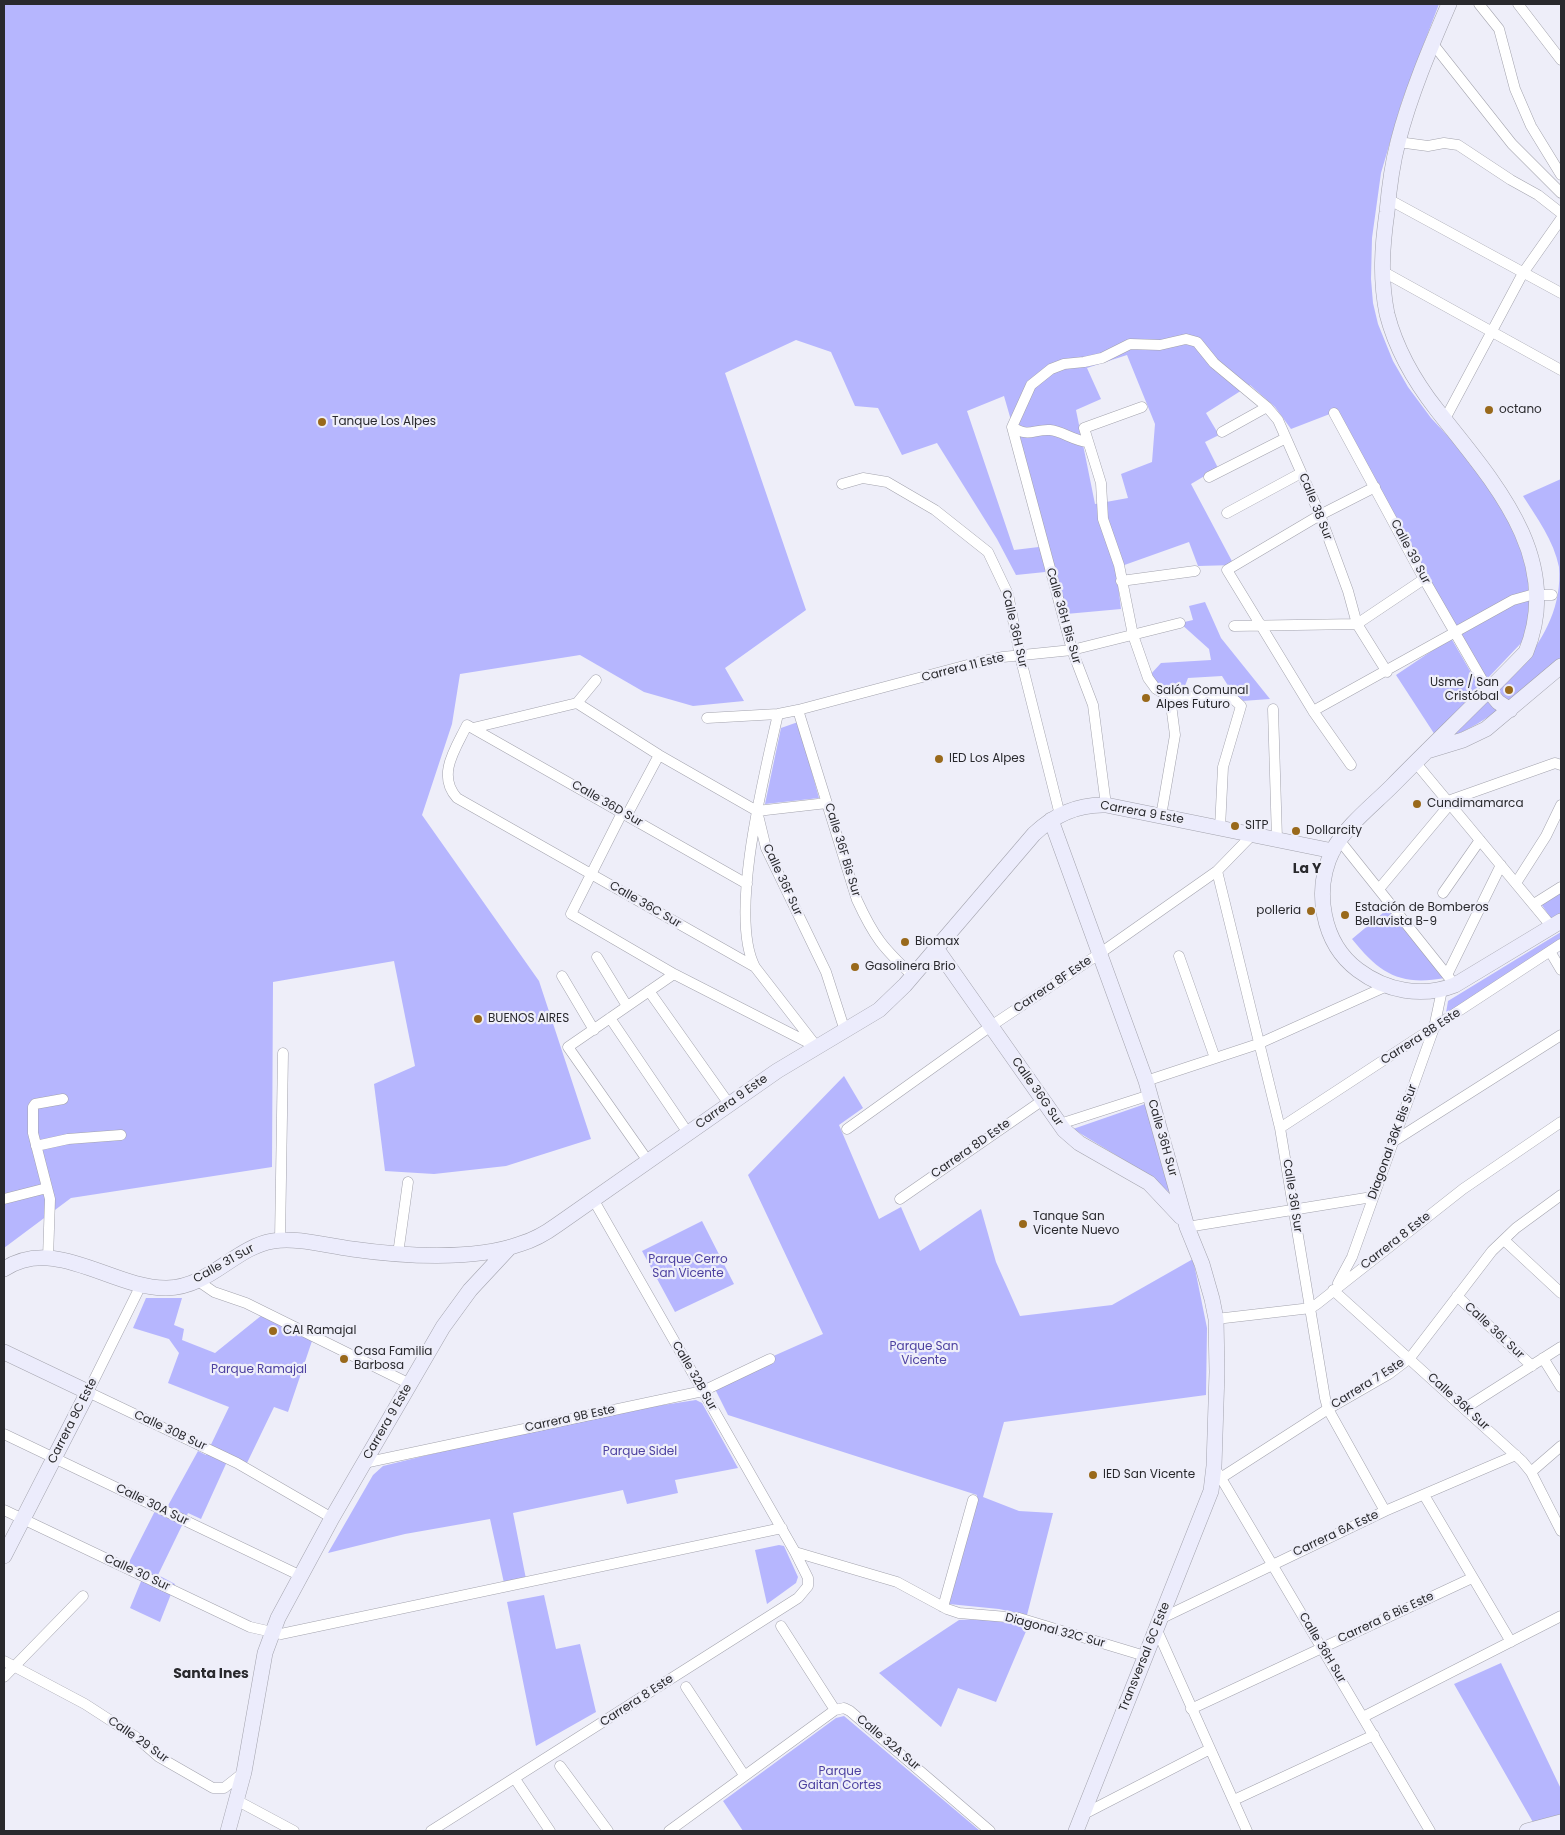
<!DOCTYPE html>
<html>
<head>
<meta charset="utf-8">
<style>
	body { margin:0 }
	#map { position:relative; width:1565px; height:1835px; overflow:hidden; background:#eeeef9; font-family:Poppins,sans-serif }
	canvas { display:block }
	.frame { position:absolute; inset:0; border:5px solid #29292d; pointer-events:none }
</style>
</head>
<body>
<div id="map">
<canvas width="1565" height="1835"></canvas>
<div class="frame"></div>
</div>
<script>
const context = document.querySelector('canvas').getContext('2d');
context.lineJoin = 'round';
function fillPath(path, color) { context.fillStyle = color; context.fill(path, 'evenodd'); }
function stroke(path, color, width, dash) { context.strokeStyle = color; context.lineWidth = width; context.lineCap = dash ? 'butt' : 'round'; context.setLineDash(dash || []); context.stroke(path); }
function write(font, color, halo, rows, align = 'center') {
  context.font = font + ' Poppins,sans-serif'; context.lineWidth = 4.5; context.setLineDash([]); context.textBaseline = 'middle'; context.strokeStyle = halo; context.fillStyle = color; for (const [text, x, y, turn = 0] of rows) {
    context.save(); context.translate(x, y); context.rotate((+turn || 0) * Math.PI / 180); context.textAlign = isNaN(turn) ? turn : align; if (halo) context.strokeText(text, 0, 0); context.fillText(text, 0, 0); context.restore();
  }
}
fillPath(new Path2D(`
	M4 4H1439L1402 101 1381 173 1372 238 1371 279 1373 303 1378 324 1393 361 1408 387 1431 418 1501 493 1539 568 1524 640 1486 680 1335 412 1291 429 1275 407 1250 385 1206 413 1219 435 1205 442 1218 468 1191 484 1234 565 1198 566 1189 542 1116 568 1121 609 1066 614 1055 571 1016 575 997 539 937 443 902 455 878 408 855 406 831 352 796 340 725 373 806 610 725 668 744 701 693 706 644 692 580 655 460 674 452 724 422 815 539 981 591 1139 506 1166 434 1174 385 1171 374 1084 415 1066 394 961 273 982 272 1167 71 1198 4 1248ZM1127 355 1155 424 1152 462 1121 474 1128 498 1095 504 1076 410 1101 399 1087 368ZM1004 396 1047 545V546L1014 550 967 411Z
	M1561 479V659C1522 691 1493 720 1445 740 1493 695 1565 642 1559 567 1554 541 1537 518 1523 496Z
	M1205 602 1221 638 1270 699 1242 701 1232 692 1222 676 1188 678 1183 691C1166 692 1161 687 1150 675L1161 663 1211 660 1209 649 1180 623 1193 620 1189 606Z
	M1451 638 1480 688 1435 735 1396 675Z
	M798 722 819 798 765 804 781 728Z
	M1561 887V916L1553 921 1539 901Z
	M1389 908 1445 978C1400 986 1380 974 1352 939Z
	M1561 932V950L1444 1025 1448 1001Z
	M844 1076 863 1108 839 1125 879 1219 901 1207 920 1251 981 1209 996 1262 1020 1316 1112 1305 1193 1259 1207 1328 1206 1395 1004 1422 983 1497 1019 1511 1053 1513 1027 1615 999 1609 949 1604 977 1495 728 1415 715 1389 769 1358 823 1334 748 1175Z
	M1148 1103 1175 1197 1147 1174 1073 1129Z
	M702 1221 734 1284 675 1312 642 1251Z
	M146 1298H182L174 1325 184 1329 182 1340 215 1353 262 1315 312 1341 288 1412 274 1407 247 1463 230 1455 201 1519 188 1513 158 1575 175 1584 160 1622 130 1608 142 1579 124 1572 157 1507 165 1511 198 1451 206 1455 229 1407 168 1383 179 1353 169 1339 133 1328Z
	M696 1400 702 1403 738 1468 675 1480 678 1493 627 1504 623 1490 513 1513 526 1579 504 1583 490 1519 405 1534 328 1553 373 1475 383 1466C486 1441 591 1415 696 1400Z
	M779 1545 784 1546 798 1577 796 1583 767 1604 755 1550Z
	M544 1595 556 1649 580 1644 596 1712 536 1746 507 1602Z
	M980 1619 1002 1620 1027 1629 996 1702 958 1688 941 1727 879 1673 959 1620Z
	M1501 1663 1561 1789V1816L1534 1824 1454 1684Z
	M844 1716 980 1831H743L723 1801 836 1718Z`), '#b6b6fe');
const street = new Path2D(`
	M1479 4 1499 29 1515 89 1531 126 1561 175
	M1518 4 1561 60
	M1433 44 1512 144 1561 193
	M1398 142 1428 146 1444 143 1458 145 1511 180 1538 195 1561 213
	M1388 199 1561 293
	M1382 271 1561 370
	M1142 407 1084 428 1101 483 1103 519 1119 565 1133 635 1148 678 1156 689 1170 697 1230 696 1241 706 1223 767 1220 828
	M1334 413 1424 579 1488 690
	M1445 419 1523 273 1561 219
	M1012 427 1031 385 1051 369 1064 364 1084 362 1102 358 1130 344 1160 345 1186 339 1197 342 1214 363 1267 407 1278 420 1320 515 1348 591 1357 624 1387 672
	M1012 427 1072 650 1093 705 1106 805
	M1012 427C1030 438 1033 429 1050 430 1062 431 1074 441 1088 442
	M1222 432 1267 407
	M1209 477 1286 438
	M842 484 863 478 887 482 935 510 988 552 1008 594 1020 656 1060 815
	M1227 513 1301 473
	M1121 581 1195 571
	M1234 626 1357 624 1424 579
	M577 703 659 755 757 811 766 848 826 972 845 1031
	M1273 709 1277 839
	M798 710 857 900C874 937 883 948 912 975
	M1313 711 1513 600 1531 595H1552
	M707 718 778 714 798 710 975 663 1003 657 1072 650 1180 623
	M473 728 577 703 596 680
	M1415 762 1552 927
	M1351 765 1313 711 1227 570 1320 515 1375 487
	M1448 801 1555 763 1561 765
	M757 811 827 803
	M622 813 571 914 674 974 815 1046
	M627 815 659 755
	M1161 816 1175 735 1170 697
	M1340 841 1455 985
	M1217 871 1280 1128 1325 1398 1328 1409 1385 1511
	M1516 883 1546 836 1561 805
	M747 884 467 725C456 748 436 775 457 798L755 967 817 1047
	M1379 889 1450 804
	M1443 893 1480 840
	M1534 904 1561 887
	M1551 953 1561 970
	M1179 956 1215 1058
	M597 957 627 1006
	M755 967C728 916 765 772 778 714
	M1447 975 1501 865
	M562 976 594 1030
	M649 991 729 1104
	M610 1018 688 1133
	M1146 1081 1258 1044 1387 986
	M1060 1124 1150 1095
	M1280 1128 1561 944
	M847 1129 991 1026 1099 954 1217 871 1253 834
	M1394 1141 1561 1035
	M36 1146 68 1139 121 1135
	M648 1161 568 1047 674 974
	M4 1199 47 1188
	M900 1199 1043 1100
	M1187 1227 1372 1197
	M280 1240 283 1053
	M1504 1240 1561 1293
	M398 1254 408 1182
	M48 1258 50 1199 33 1133V1107L35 1104 63 1099
	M198 1281 214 1292 246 1303 410 1384
	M1338 1283 1352 1257 1434 1028 1442 990
	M141 1285 88 1392 237 1463 332 1518
	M1333 1290 1522 1461 1531 1472 1561 1531
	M1457 1296 1532 1366
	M1216 1319 1311 1308 1317 1304 1463 1189 1561 1122
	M1543 1358 1561 1387
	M1465 1408 1561 1347
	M4 1434 299 1575
	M364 1463 703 1391 770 1359
	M1531 1472 1561 1446
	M1218 1473 1430 1831
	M1213 1483 1328 1409 1389 1374 1410 1358 1492 1251 1516 1228 1561 1195
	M1424 1495 1511 1642
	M4 1510 250 1627 281 1634 782 1528
	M795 1552 897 1582 947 1609 959 1613 1019 1618 1145 1656
	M943 1607 973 1500
	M1160 1619 1385 1511 1516 1455
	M781 1626 835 1710
	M1156 1628 1247 1831
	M4 1661 85 1704 136 1737 159 1757 213 1788H224L243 1773
	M4 1677 83 1596
	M686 1687 744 1775
	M1191 1709 1472 1578
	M1363 1717 1561 1616
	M560 1766 608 1831
	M515 1779 550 1831
	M1234 1800 1374 1735
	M238 1801 294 1831
	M1082 1815 1210 1749
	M431 1831 798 1598 808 1586V1578L795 1552 593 1199
	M669 1831 835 1710 844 1708 850 1711 990 1831`);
const secondary = new Path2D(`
	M1449 4C1430 48 1410 95 1398 142 1392 165 1389 189 1387 212 1382 247 1380 279 1387 314 1396 349 1415 382 1437 410 1491 479 1565 557 1526 652 1482 698 1436 741 1392 786 1373 805 1346 826 1333 850 1313 890 1322 943 1358 970 1386 991 1422 998 1455 985L1561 921
	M1488 690 1498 702 1510 710
	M1427 751 1463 740 1486 729 1561 666
	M1051 820 1146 1081 1187 1227 1202 1264 1212 1299 1216 1319 1217 1372 1214 1466 1211 1491 1076 1831
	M936 948 1064 1130 1079 1143 1149 1183 1181 1217
	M4 1269C56 1235 113 1289 167 1288 210 1287 235 1247 273 1241 298 1237 327 1246 352 1249 401 1256 473 1261 520 1244 534 1240 546 1233 557 1225L777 1071 879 1010 905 985 1034 834C1054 815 1079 804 1106 805L1333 851
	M4 1352 88 1392 4 1556
	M228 1831 244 1772 265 1653 278 1618 332 1518 443 1327 470 1290 510 1247
	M1527 1831 1561 1822`);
stroke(street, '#a3a3ad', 11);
stroke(secondary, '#a3a3ad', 16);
stroke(street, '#fff', 10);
stroke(secondary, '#ececfc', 15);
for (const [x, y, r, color] of [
	[1489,410,5,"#99691b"],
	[322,422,5,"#99691b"],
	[1509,690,5,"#99691b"],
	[1146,698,5,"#99691b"],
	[939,759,5,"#99691b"],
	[1417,804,5,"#99691b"],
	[1235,826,5,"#99691b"],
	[1296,831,5,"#99691b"],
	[1311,911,5,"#99691b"],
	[1345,915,5,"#99691b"],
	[905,942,5,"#99691b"],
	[855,967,5,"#99691b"],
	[478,1019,5,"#99691b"],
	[1023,1224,5,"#99691b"],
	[273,1331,5,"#99691b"],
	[344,1359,5,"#99691b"],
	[1093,1475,5,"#99691b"]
]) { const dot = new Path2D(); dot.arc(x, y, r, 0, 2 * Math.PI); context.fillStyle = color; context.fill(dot); stroke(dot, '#eeeef9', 2); }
write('12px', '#29292d', '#eeeef9', [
	["octano",1499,410],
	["Tanque Los Alpes",332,422],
	["Usme / San",1499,683,"right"],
	["Cristóbal",1499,697,"right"],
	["Salón Comunal",1156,691],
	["Alpes Futuro",1156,705],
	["IED Los Alpes",949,759],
	["Cundimamarca",1427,804],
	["SITP",1245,826],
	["Dollarcity",1306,831],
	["Estación de Bomberos",1355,908],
	["Bellavista B-9",1355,922],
	["polleria",1301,911,"right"],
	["Biomax",915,942],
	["Gasolinera Brio",865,967],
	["BUENOS AIRES",488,1019],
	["Tanque San",1033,1217],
	["Vicente Nuevo",1033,1231],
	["CAI Ramajal",283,1331],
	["Casa Familia",354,1352],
	["Barbosa",354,1366],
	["IED San Vicente",1103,1475]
], 'left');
write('12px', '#29292d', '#eeeef9', [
	["Calle 38 Sur",1315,507,68],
	["Calle 39 Sur",1410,552,62],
	["Calle 36H Bis Sur",1063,616,74],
	["Calle 36H Sur",1014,629,77],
	["Carrera 11 Este",963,668,-14],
	["Calle 36D Sur",607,804,30],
	["Carrera 9 Este",1142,813,10],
	["Calle 36F Bis Sur",842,850,73],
	["Calle 36F Sur",782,880,65],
	["Calle 36C Sur",645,905,30],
	["Carrera 8F Este",1053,985,-34],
	["Carrera 8B Este",1421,1037,-33],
	["Calle 36G Sur",1037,1092,55],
	["Carrera 9 Este",732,1102,-35],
	["Calle 36H Sur",1162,1138,74],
	["Diagonal 36K Bis Sur",1393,1142,-70],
	["Carrera 8D Este",971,1149,-35],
	["Calle 36I Sur",1292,1196,81],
	["Carrera 8 Este",1396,1241,-38],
	["Calle 31 Sur",224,1264,-29],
	["Calle 36L Sur",1494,1331,43],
	["Calle 32B Sur",694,1376,60],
	["Carrera 7 Este",1368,1384,-32],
	["Calle 36K Sur",1458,1402,42],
	["Carrera 9B Este",570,1419,-12],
	["Carrera 9C Este",73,1421,-63],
	["Carrera 9 Este",388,1422,-60],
	["Calle 30B Sur",170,1431,25],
	["Calle 30A Sur",152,1505,26],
	["Carrera 6A Este",1336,1534,-25],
	["Calle 30 Sur",137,1573,25],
	["Carrera 6 Bis Este",1386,1618,-25],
	["Diagonal 32C Sur",1055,1631,15],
	["Calle 36H Sur",1322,1648,59],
	["Transversal 6C Este",1145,1657,-68],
	["Carrera 8 Este",637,1701,-33],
	["Calle 29 Sur",138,1740,35],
	["Calle 32A Sur",888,1743,40]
]);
write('12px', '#4d41a0', '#eeeef9', [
	["Parque Cerro",688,1260],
	["San Vicente",688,1274],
	["Parque San",924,1347],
	["Vicente",924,1361],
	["Parque Ramajal",259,1370],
	["Parque Sidel",640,1452],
	["Parque",840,1772],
	["Gaitan Cortes",840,1786]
]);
write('bold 14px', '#29292d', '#eeeef9', [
	["La Y",1307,869],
	["Santa Ines",211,1674]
]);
</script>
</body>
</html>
